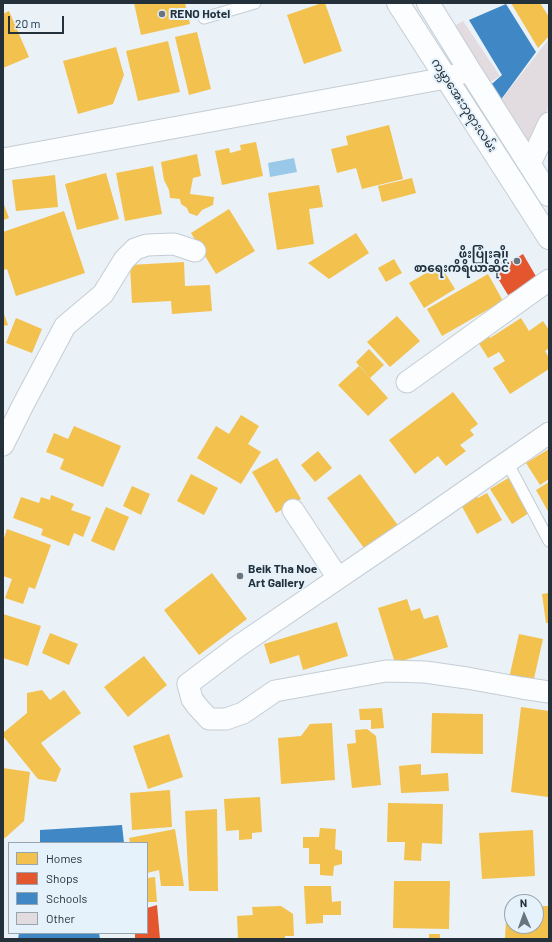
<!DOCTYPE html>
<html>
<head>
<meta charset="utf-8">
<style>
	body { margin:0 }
	#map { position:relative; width:552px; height:942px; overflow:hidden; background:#eaf1f7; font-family:Barlow,sans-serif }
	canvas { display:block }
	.frame { position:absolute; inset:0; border:4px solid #24313a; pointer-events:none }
	.legend { position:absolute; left:8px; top:842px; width:140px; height:92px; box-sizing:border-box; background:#e5f2fc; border:1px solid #98a5ae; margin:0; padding:5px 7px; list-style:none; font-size:12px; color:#24313a }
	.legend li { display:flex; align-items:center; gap:8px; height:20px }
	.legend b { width:20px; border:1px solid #98a5ae }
	.north { position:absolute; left:504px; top:894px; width:40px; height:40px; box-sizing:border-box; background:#e5f2fc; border:1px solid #98a5ae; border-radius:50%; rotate:358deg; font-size:11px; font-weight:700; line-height:16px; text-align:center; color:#24313a }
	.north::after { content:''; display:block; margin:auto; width:14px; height:18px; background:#69747c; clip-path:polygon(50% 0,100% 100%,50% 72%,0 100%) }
	.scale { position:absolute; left:8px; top:16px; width:56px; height:18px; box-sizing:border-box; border:2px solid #24313a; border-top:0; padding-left:5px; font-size:12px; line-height:14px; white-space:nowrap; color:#24313a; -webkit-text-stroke:3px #e5f2fc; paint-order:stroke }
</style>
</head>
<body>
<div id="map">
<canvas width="552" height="942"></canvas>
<div class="frame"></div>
<ul class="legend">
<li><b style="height:11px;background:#f2c14e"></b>Homes</li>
<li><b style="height:11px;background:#e4572e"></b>Shops</li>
<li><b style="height:11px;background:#3f88c5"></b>Schools</li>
<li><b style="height:11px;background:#e2dbdf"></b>Other</li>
</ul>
<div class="north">N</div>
<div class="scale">20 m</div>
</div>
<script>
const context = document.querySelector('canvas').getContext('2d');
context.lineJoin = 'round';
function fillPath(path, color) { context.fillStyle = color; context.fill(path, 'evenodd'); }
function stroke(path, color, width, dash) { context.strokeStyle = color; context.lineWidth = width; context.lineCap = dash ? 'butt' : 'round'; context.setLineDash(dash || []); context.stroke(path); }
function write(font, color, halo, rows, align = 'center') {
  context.font = font + ' Barlow,"Noto Sans Myanmar",sans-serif'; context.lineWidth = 4; context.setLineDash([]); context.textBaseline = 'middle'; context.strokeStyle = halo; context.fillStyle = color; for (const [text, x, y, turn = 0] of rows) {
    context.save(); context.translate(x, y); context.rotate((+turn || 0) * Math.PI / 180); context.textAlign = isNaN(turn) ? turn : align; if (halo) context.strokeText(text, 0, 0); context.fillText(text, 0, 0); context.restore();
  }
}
fillPath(new Path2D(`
	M294 158 297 172 270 177 268 163Z`), '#9ac8e8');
fillPath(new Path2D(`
	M134 3H185L190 24 141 35Z
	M322 3H325L342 51 304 64 287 15Z
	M511 3H540L549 17V36L538 48Z
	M9 11 29 57 3 68V14Z
	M197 32 211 89 189 95 175 37Z
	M168 41 180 92 138 101 126 51Z
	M116 47 124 75 113 104 78 114 63 61Z
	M389 125 403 179 362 189 356 168 337 173 331 149 348 145 346 136Z
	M256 142 263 176 222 185 215 151 229 148 230 153 241 150 240 145Z
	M197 154 201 176 193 178 190 194 214 197 213 205 202 210 197 216 189 213 187 208 181 204 180 199 170 198 169 190 164 180 161 162Z
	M153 166 162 214 125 221 116 173Z
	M106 173 119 219 77 230 65 184Z
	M55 175 58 207 16 211 12 180Z
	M412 178 416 193 382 202 378 186Z
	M319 185 323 207 309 209 314 244 277 250 268 193Z
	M3 202 9 218 3 220Z
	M229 209 255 251 216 274 191 233Z
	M64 211 85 273 16 296 7 269 3 270V232Z
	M356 233 369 253 329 279 308 263Z
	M394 259 402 273 386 282 378 268Z
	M184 262 185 286 210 285 212 311 172 314 171 301 132 303 130 265Z
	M440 265 455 289 424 308 409 283Z
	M488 274 503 301 442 336 427 309Z
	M3 311 8 325 3 326Z
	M397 316 420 341 390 367 367 342Z
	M16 318 42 329 32 353 6 343Z
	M521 318 529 331 543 321 549 330V348L545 351 549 358V369L510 394 493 368 505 361 499 352 488 358 473 334 483 327 490 338Z
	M369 349 384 365 370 378 356 362Z
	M359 366 388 398 368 416 338 385Z
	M453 392 478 424 470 430 474 435 460 445 466 451 446 466 438 456 415 474 389 440Z
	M241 415 259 426 248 444 261 452 241 484 197 458 216 426 229 434Z
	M74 426 121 446 103 487 60 469 64 459 46 452 54 433 68 439Z
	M549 449V479L540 485 526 463Z
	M318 451 332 468 315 482 301 465Z
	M277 458 301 499 276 513 252 472Z
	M191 474 218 488 204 515 177 501Z
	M360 474 400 528 367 552 327 498Z
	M510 477 532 511 512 524 490 489Z
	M549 482V513L536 490Z
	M132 486 150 494 141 515 123 506Z
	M487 493 502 520 477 534 460 503 475 494 478 498Z
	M51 495 74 504 71 510 91 517 83 537 74 533 69 546 41 535 43 529 13 518 21 497 39 503 41 497 50 500Z
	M106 507 129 517 114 551 91 541Z
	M7 529 51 545 35 589 29 587 23 604 5 598 12 579 3 576V541Z
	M212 573 247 619 199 655 164 610Z
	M549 593V623H546L542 594Z
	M407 599 411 611 420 608 424 619 438 615 448 647 395 663 378 608Z
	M3 614 41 626 28 666 3 658Z
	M337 622 348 656 303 670 299 655 270 664 264 644Z
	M50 633 78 644 69 665 42 653Z
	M519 634 543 639 533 683 509 678Z
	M144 656 167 685 128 717 104 687Z
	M42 690 50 700 64 690 81 713 41 743 61 769 56 782 38 779 3 736V733L27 713V693Z
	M521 707 549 711V787L548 797 511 792Z
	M382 708 384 728 371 729V720H360L359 709Z
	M432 713 483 714V754L431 753Z
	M332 723 335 780 281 784 278 738 301 736 310 724Z
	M367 729 376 736 381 785 352 788 347 744 356 743 355 730Z
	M169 734 183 777 148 789 133 746Z
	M421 764V775L448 773 449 791 401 793 399 766Z
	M3 768 30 772 24 821 5 838 3 837Z
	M170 790 172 827 132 830 130 793Z
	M260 797 262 832 252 833V839L239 840V830L226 831 224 799Z
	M388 803 443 804 442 844 422 843 421 861 404 860 405 842H387Z
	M217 809 218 891H189L185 811Z
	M320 828 336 829 335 849 342 851V864L334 866 333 876 320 875V864H309V848H303V837H319Z
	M175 829 184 886H161L159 870 147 873V843H130L129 838Z
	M533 830 535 876 482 879 479 833Z
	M155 877 157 902H147V878Z
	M394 881H450L449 929 393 928Z
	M304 886H331L332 902 341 901V915H323V923L306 924Z
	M281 906 293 914 294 936H285V939H238L237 916 253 915 252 907Z
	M543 906H549V939H505L506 920H512V926H536V921H543Z
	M429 934H440V939H429Z`), '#f2c14e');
fillPath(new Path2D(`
	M523 254 537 278 508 295 494 272Z
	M157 905 160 939H135V933H147V908Z`), '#e4572e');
fillPath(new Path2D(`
	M506 4 536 52 497 105 485 90 502 75 469 20Z
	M122 825 124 843H40V830Z
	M19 933H99L100 939H18Z`), '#3f88c5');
fillPath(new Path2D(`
	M463 21 500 76 489 83 454 26Z
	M549 39V104L530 164 497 105Z`), '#e2dbdf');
const lane = new Path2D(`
	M204 18 255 3
	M507 462 549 541`);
const street = new Path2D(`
	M3 159 446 78 462 73
	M530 164 549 123
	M407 382 549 280
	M549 433 421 522 237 647 188 684 192 699 197 706 209 719H226L243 713 275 691 386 671 425 672 467 678 522 688 549 692
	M3 445 23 405 65 326 103 294 124 260 135 249 147 245 174 244 195 251
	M293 510 338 578`);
const primary = new Path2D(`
	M398 3 549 238
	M428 3 470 71 549 195`);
stroke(lane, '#c4cdd5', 13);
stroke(street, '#c4cdd5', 23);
stroke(primary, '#c4cdd5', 24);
stroke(lane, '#fcfdfe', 11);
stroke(street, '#fcfdfe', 21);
stroke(primary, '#fcfdfe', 22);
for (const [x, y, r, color] of [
	[162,14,4,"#69747c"],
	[517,261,4,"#69747c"],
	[240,576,4,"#69747c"]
]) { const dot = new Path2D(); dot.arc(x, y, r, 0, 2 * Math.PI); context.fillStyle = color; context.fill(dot); stroke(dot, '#e5f2fc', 1.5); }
write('bold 12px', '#24313a', '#e5f2fc', [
	["RENO Hotel",170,14],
	["ဖိုးပြုံးချို",509,254,"right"],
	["စာရေးကိရိယာဆိုင်",509,268,"right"],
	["Beik Tha Noe",248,569],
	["Art Gallery",248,583]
], 'left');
write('12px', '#24313a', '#e5f2fc', [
	["ကမ္ဘာအေးဘုရားလမ်း",464,105,57]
]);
</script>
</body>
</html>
